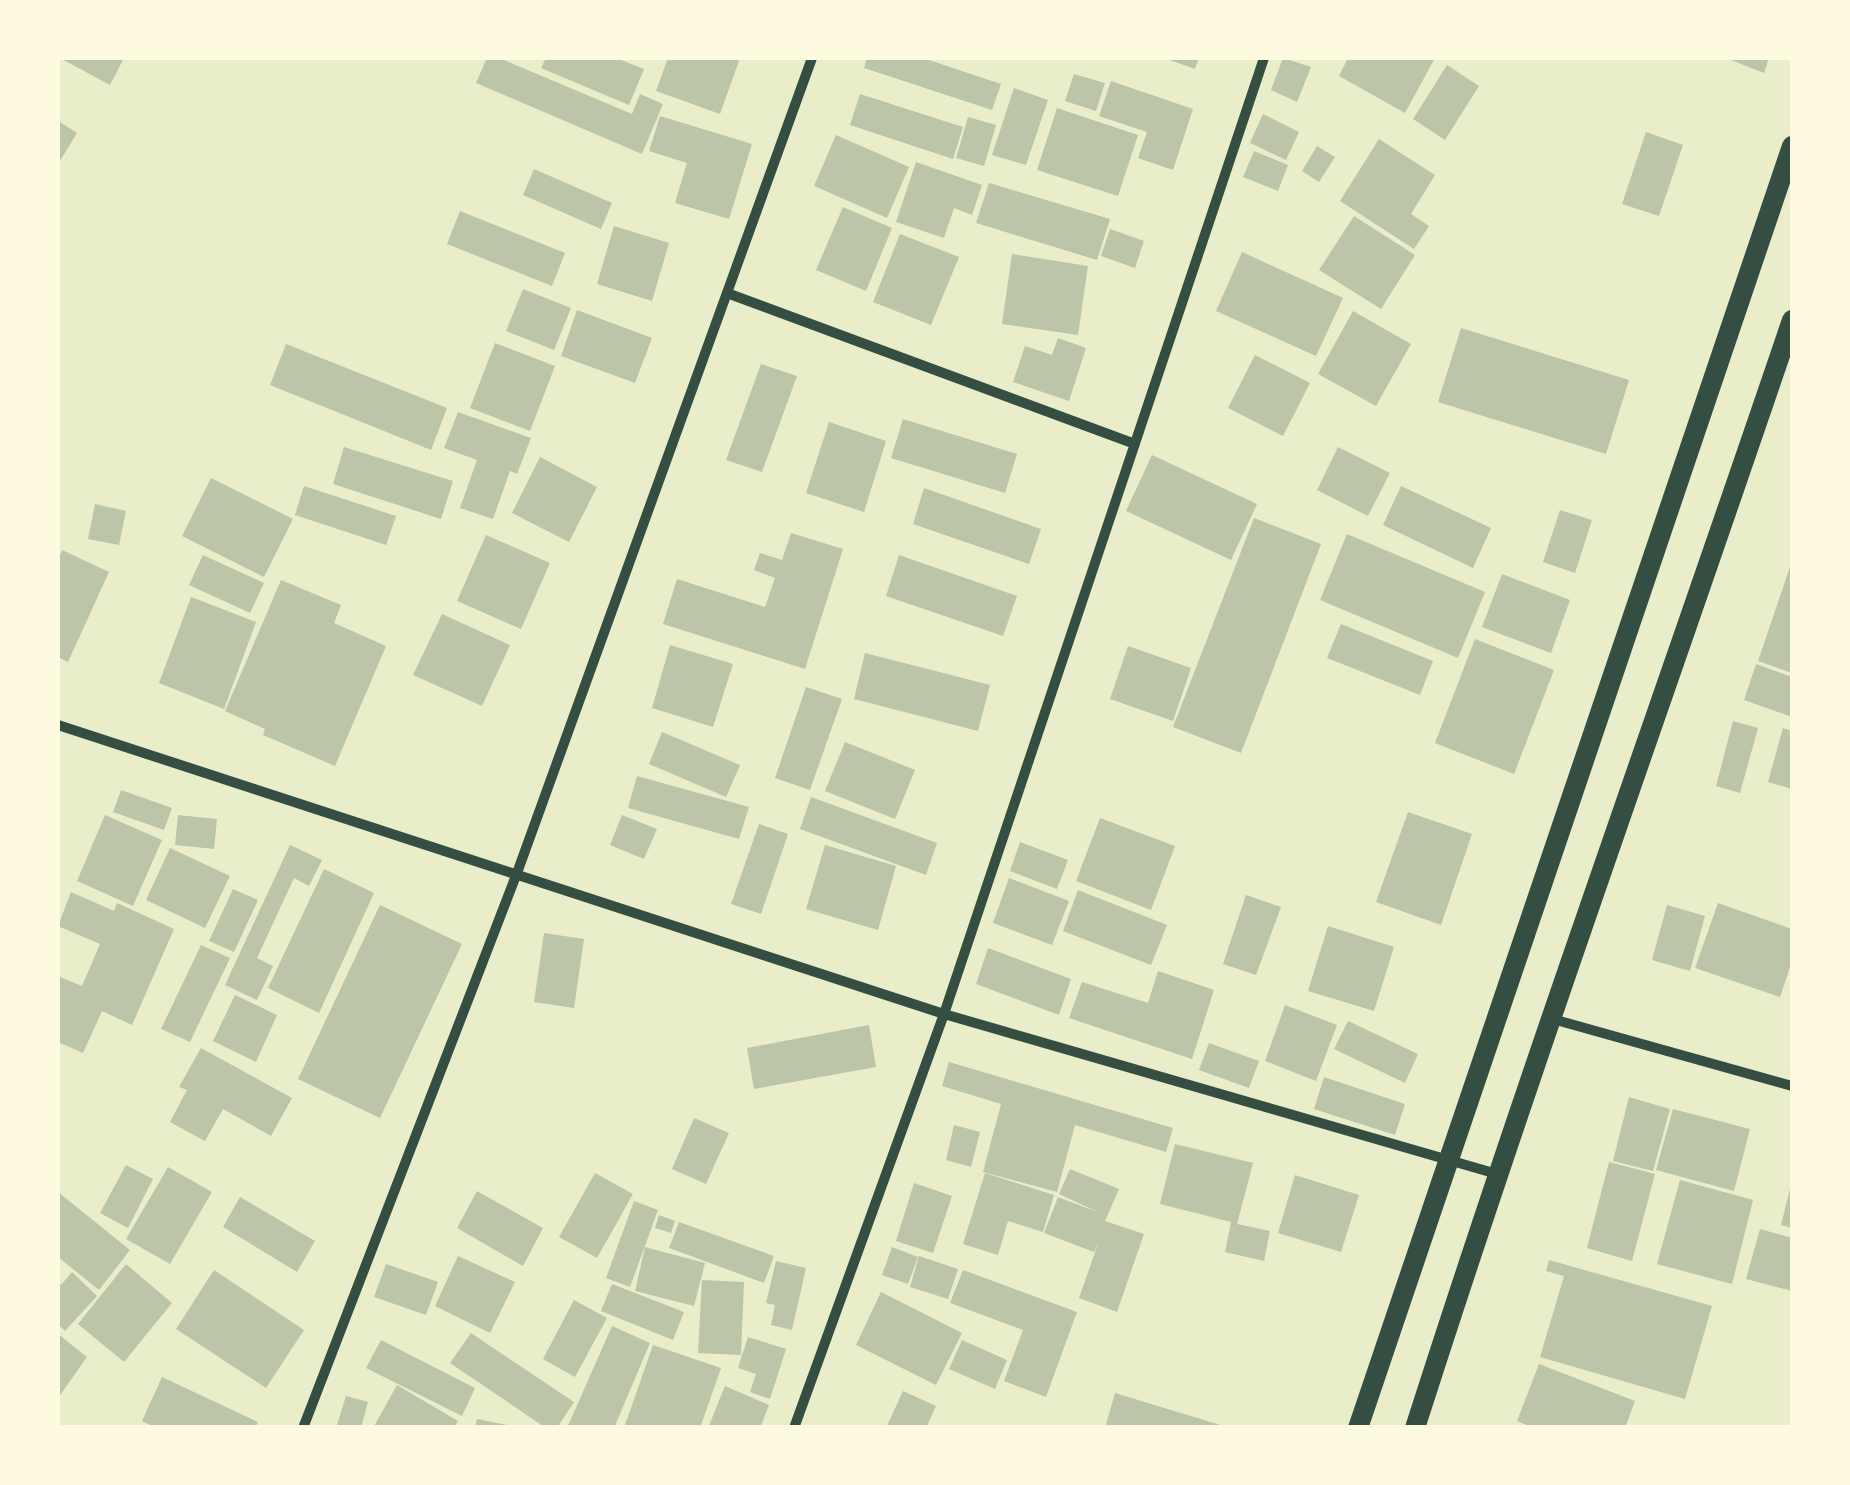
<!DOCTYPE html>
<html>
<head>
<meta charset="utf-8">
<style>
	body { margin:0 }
	#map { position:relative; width:1850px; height:1485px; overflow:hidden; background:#e9edc9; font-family:"Nunito Sans",sans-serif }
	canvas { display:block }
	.frame { position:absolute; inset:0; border:60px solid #fefae0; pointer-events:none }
</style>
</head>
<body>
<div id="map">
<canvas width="1850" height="1485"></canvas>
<div class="frame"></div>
</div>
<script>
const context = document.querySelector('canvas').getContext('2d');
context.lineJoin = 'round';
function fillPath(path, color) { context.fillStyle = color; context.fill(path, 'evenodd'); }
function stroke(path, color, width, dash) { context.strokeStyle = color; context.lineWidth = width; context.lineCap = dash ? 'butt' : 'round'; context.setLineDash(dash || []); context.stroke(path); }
fillPath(new Path2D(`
	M60 58H124L110 85Z
	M487 58H499L632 114 640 94 663 104 642 154 476 83Z
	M546 58H616L644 69 629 105 541 68Z
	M668 58H740L720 114 656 91Z
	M867 58H923L1001 84 992 110 864 68Z
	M1164 58H1199L1195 69Z
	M1283 58 1311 67 1297 102 1271 90Z
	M1348 58H1435L1405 113 1339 76Z
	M1726 58H1769L1764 73Z
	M1447 65 1479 86 1445 140 1413 119Z
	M1074 74 1105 83 1096 111 1065 101Z
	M1111 81 1193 109 1173 170 1138 158 1147 132 1099 116Z
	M1014 88 1048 100 1026 165 992 155Z
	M860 94 963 127 953 159 850 125Z
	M1057 108 1138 135 1118 196 1037 170Z
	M1263 114 1299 132 1286 160 1250 143Z
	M660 116 752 144 729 219 675 203 687 163 649 151Z
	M968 117 996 125 984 166 956 158Z
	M58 121 77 133 58 164Z
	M1646 132 1683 145 1659 216 1622 204Z
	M836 135 909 167 887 218 814 186Z
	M1379 139 1435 175 1411 214 1429 226 1414 249 1340 201Z
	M1317 146 1335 157 1319 182 1302 171Z
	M1254 151 1288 165 1278 191 1243 177Z
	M916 162 982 185 972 215 954 208 944 238 896 222Z
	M534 169 612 203 601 229 523 195Z
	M989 183 1110 219 1097 260 976 223Z
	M843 207 892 228 866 291 816 270Z
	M460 211 565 253 552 286 447 244Z
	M1354 216 1415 255 1381 309 1319 270Z
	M614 226 669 243 652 301 597 284Z
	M1110 229 1144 241 1135 268 1101 256Z
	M900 234 959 257 931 325 873 302Z
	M1242 252 1343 298 1316 356 1216 311Z
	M1012 254 1088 266 1078 335 1002 324Z
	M523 289 571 308 554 350 506 331Z
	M577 310 652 338 635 383 561 356Z
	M1353 311 1411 344 1376 406 1318 374Z
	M1461 328 1629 380 1606 454 1438 402Z
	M1058 338 1086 348 1069 401 1013 382 1025 346 1052 355Z
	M495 343 555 366 530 431 470 408Z
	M286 344 447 408 431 450 270 385Z
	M1255 355 1310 383 1283 436 1228 408Z
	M761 364 797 376 762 472 726 460Z
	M458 412 531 438 517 474 510 471 493 519 460 508 477 460 444 448Z
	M903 419 1017 454 1005 493 891 458Z
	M829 422 886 441 864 512 806 493Z
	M344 447 453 481 441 519 333 484Z
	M1338 447 1390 473 1368 516 1317 490Z
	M1152 455 1257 504 1231 560 1126 511Z
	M540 457 597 487 569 542 512 513Z
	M211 478 293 519 264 577 182 536Z
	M304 486 396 516 386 545 295 515Z
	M1401 486 1491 528 1473 568 1383 525Z
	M924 488 1041 529 1029 564 913 524Z
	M95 504 126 511 119 545 88 539Z
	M1560 510 1592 520 1575 573 1543 562Z
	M1254 518 1321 544 1241 753 1173 727Z
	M791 533 843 549 805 669 663 624 677 579 765 607 775 578 754 570 760 553 782 560Z
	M1347 534 1485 592 1458 658 1320 600Z
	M486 535 550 563 521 629 457 601Z
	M62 550 109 572 68 662 58 657V561Z
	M203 555 264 583 250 613 189 585Z
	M899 555 1017 596 1003 636 886 596Z
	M1792 561V673L1758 661Z
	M1502 574 1570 600 1551 653 1482 627Z
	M281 580 341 605 334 623 386 646 335 766 263 735 265 729 225 711Z
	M191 597 256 622 224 709 159 683Z
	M442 614 510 645 482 706 413 675Z
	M1341 624 1433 661 1420 695 1327 658Z
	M1475 639 1554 670 1514 774 1435 743Z
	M670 645 733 664 713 727 652 708Z
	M1128 646 1191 668 1173 721 1110 699Z
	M865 653 990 685 978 731 854 699Z
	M1756 664 1792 677V717L1744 700Z
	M806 687 842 699 810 790 775 778Z
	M1733 721 1758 728 1740 793 1716 786Z
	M1783 728 1792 731V789L1768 782Z
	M662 732 740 765 726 797 649 764Z
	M845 742 915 770 895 819 825 791Z
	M637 776 749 807 739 839 628 808Z
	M121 790 172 808 164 830 113 812Z
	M811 797 937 843 926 875 800 829Z
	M1408 812 1472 834 1441 925 1376 902Z
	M105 815 162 840 133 906 77 881Z
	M178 815 217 819 214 849 175 845Z
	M622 815 657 829 644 859 610 845Z
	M1100 818 1175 846 1151 910 1076 881Z
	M759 824 788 834 761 914 731 904Z
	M1020 842 1068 860 1057 889 1010 871Z
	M290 845 322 860 309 886 294 878 257 958 273 966 257 1000 225 985Z
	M825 845 896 866 878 930 806 909Z
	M170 848 230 876 205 928 146 900Z
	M324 869 374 893 319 1013 268 988Z
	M1009 878 1069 901 1052 945 993 923Z
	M233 889 258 900 234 952 209 941Z
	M1078 890 1167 925 1151 965 1063 931Z
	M71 892 114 911 117 903 174 929 132 1025 102 1011 83 1053 58 1042V982L60 977 82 986 100 944 58 926Z
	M1246 895 1281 907 1256 975 1223 964Z
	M1718 903 1792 929V961L1780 997 1695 968Z
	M380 905 462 944 380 1118 298 1079Z
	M1667 905 1705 916 1690 971 1652 960Z
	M1328 926 1394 947 1374 1011 1308 991Z
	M544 933 584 939 574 1008 534 1002Z
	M201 945 230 958 190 1042 161 1029Z
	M988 948 1071 979 1059 1015 976 984Z
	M1158 971 1214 990 1192 1059 1069 1018 1082 982 1148 1003Z
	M235 995 277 1015 256 1062 213 1041Z
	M1285 1005 1337 1025 1316 1081 1265 1061Z
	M1348 1021 1418 1054 1405 1083 1334 1049Z
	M869 1025 876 1067 754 1089 747 1048Z
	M1209 1043 1259 1061 1249 1088 1199 1070Z
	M201 1048 292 1098 271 1136 223 1109 205 1141 170 1122 187 1090 179 1087Z
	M949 1062 1173 1128 1166 1152 1075 1125 1057 1192 983 1172 1001 1104 942 1086Z
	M1324 1077 1405 1104 1395 1135 1314 1109Z
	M1629 1097 1670 1109 1653 1171 1613 1161Z
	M1673 1109 1750 1129 1734 1191 1656 1170Z
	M694 1118 729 1133 706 1184 672 1169Z
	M954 1125 980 1132 971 1167 946 1160Z
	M1175 1144 1253 1163 1237 1224 1270 1231 1264 1261 1225 1252 1231 1222 1160 1204Z
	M1609 1162 1655 1174 1632 1261 1587 1248Z
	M126 1165 153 1179 128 1228 100 1213Z
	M168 1167 212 1192 170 1264 126 1239Z
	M1070 1169 1119 1189 1105 1221 1144 1234 1117 1312 1079 1298 1099 1241 1094 1252 1044 1233 1058 1197 1100 1213 1059 1194Z
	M595 1173 633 1194 597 1258 559 1237Z
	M985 1173 1054 1195 1043 1232 1008 1221 998 1255 963 1244Z
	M1295 1175 1359 1195 1341 1252 1278 1233Z
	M1680 1180 1753 1200 1732 1284 1657 1264Z
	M914 1183 952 1196 933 1253 896 1241Z
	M1791 1185H1792V1228L1781 1225Z
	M477 1191 543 1228 523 1266 457 1228Z
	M58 1192 130 1250 99 1290 58 1257Z
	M240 1197 315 1241 297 1272 223 1227Z
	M634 1201 658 1210 630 1287 606 1278Z
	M659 1215 675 1221 671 1233 655 1228Z
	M679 1222 774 1256 764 1283 669 1248Z
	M1760 1229 1792 1238V1291L1746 1279Z
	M645 1247 705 1263 694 1306 635 1291Z
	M892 1247 918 1257 908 1284 882 1275Z
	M458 1256 515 1282 490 1333 435 1306Z
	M919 1256 958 1269 948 1299 910 1287Z
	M1549 1260 1712 1306 1685 1399 1540 1357 1564 1276 1546 1271Z
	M776 1261 806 1268 792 1330 771 1325 775 1305 766 1303Z
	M126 1264 172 1303 124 1362 78 1324Z
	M386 1264 438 1282 426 1315 374 1297Z
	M214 1270 304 1330 266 1388 176 1329Z
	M963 1270 1077 1312 1046 1397 1004 1381 1023 1330 950 1303Z
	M72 1272 97 1296 65 1331 58 1324V1282L61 1285Z
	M702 1280 744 1282 741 1355 698 1353Z
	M612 1284 684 1312 673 1340 601 1311Z
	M881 1292 962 1333 936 1385 856 1345Z
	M574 1300 607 1318 575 1377 543 1359Z
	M612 1326 650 1343 614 1428H567Z
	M471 1333 574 1402 557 1428H546L450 1363Z
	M58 1334 87 1357 58 1398Z
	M748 1337 786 1349 770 1399 750 1392 756 1374 738 1368Z
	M381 1340 475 1388 462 1416 366 1368Z
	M962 1340 1007 1360 995 1389 949 1369Z
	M653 1345 721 1368 700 1428H624Z
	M1539 1364 1635 1401 1625 1428H1534L1517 1421Z
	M162 1377 258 1422 255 1428H156L142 1421Z
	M397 1385 458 1421 454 1428H373Z
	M725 1386 769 1405 760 1428H708Z
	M903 1391 936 1406 926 1428H886Z
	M1115 1393 1227 1427V1428H1105Z
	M346 1396 368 1402 361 1428 337 1425Z
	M477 1419 512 1426V1428H475Z`), '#bcc5a7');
stroke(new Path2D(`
	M727 293 1135 444
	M58 725 944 1014 1497 1174
	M1549 1018 1792 1086
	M303 1428 517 873 812 58
	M794 1428 944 1014 1264 58`), '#344e41', 10);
stroke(new Path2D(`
	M1358 1428 1792 146
	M1415 1428C1534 1056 1667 689 1792 320`), '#344e41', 20);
</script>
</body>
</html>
